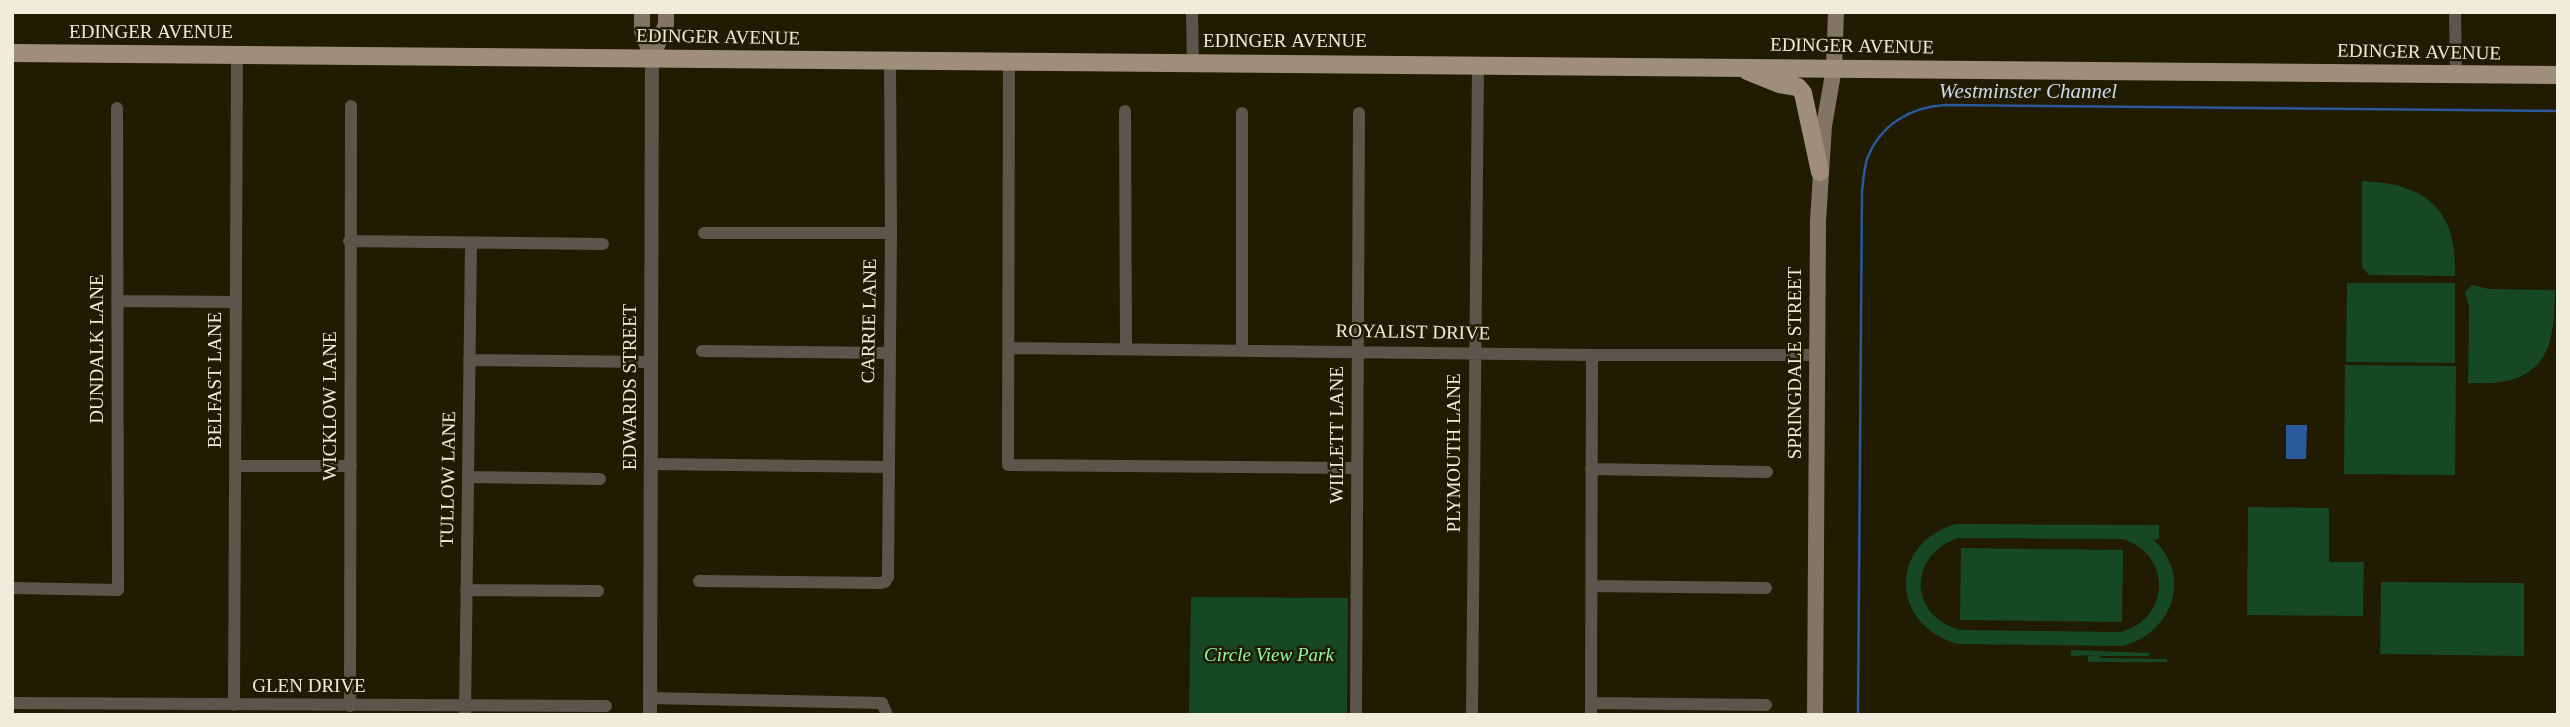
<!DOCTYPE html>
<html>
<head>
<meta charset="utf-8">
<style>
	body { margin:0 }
	#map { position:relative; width:2570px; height:727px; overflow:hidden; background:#211b02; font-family:Georgia,serif }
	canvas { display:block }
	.frame { position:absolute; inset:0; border:14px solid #efecdc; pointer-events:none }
</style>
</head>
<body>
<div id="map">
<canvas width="2570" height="727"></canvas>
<div class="frame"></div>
</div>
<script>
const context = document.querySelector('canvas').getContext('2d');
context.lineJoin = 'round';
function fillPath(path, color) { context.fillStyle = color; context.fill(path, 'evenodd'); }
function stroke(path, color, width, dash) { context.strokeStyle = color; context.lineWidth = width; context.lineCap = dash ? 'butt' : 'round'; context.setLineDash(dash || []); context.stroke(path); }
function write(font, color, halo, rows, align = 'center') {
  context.font = font + ' Georgia,serif'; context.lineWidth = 5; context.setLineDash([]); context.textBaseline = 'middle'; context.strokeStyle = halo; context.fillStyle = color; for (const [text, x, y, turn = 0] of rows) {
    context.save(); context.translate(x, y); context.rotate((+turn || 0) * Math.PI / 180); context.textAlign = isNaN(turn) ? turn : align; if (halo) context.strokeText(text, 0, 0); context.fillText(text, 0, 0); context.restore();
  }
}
fillPath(new Path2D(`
	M2362 181C2426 183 2458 210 2455 276L2369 275 2362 267Z
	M2347 283H2455V363L2346 362Z
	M2472 285 2489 289 2555 290C2554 330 2554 370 2507 381 2495 384 2481 383 2468 383L2469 307 2465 292Z
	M2345 365 2456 366 2455 475 2344 474Z
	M2248 507 2329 508V562H2364L2363 616 2247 615Z
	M1956 524 2159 525V539L2154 540C2193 577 2172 633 2123 646L1958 644C1890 625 1888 544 1956 524ZM1958 538 2123 539C2172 555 2171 618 2121 632L1960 630C1908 615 1908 555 1958 538Z
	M1961 548 2123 550 2122 622 1960 620Z
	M2381 582 2524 583V656L2380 654Z
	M1191 597 1348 598 1347 715H1189Z
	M2071 650 2149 653V656H2100L2101 658 2167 659V662H2088V656L2098 655 2071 656Z`), '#164825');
fillPath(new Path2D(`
	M2286 425H2307L2306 459H2286Z`), '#2a599c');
stroke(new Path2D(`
	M1858 715 1862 192C1863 182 1864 169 1867 159 1880 125 1910 107 1945 105L2558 111`), '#2a599c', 2.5);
stroke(new Path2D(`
	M1192 12 1193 63
	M2455 12 2456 74
	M1009 61 1008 465 1356 468
	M1125 111 1126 348
	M1242 113V350
	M704 233H891
	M349 241 603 244
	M117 301 236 302
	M1009 348 1592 355H1817
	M702 351 889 353
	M469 360 652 362
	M652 464 889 467
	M235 466H351
	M1591 469 1767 472
	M469 477 600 479
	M699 581 881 583 885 582 888 577 891 233 890 60
	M1591 586 1766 588
	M12 588 118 590 117 108
	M466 590 598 591
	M650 698 882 703 887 715
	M12 703 606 706
	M1591 703 1766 705
	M234 705 237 55
	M350 706 351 106
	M465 715 471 243
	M1356 715 1359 113
	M1472 715 1478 65
	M1591 715 1592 355`), '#5c554b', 12);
stroke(new Path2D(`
	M650 715 652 58`), '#5c554b', 14);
stroke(new Path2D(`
	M642 12V31L652 58
	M652 58 666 24V12
	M1815 715 1818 221 1824 126 1834 68 1836 12`), '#827565', 16);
stroke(new Path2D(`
	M12 53 2558 75
	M1747 71 1779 84 1798 87 1803 93 1820 172`), '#9f8f7a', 18);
write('19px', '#efecdc', '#211b02', [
	["EDINGER AVENUE",151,33],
	["EDINGER AVENUE",718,38,1],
	["EDINGER AVENUE",1285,42],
	["EDINGER AVENUE",1852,47,1],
	["EDINGER AVENUE",2419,53,1],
	["CARRIE LANE",870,321,-89],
	["ROYALIST DRIVE",1413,333,1],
	["DUNDALK LANE",98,349,-90],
	["SPRINGDALE STREET",1796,363,-90],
	["BELFAST LANE",216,380,-90],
	["EDWARDS STREET",631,387,-90],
	["WICKLOW LANE",331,406,-90],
	["WILLETT LANE",1338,435,-90],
	["PLYMOUTH LANE",1455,453,-90],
	["TULLOW LANE",449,479,-89],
	["GLEN DRIVE",309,687]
]);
write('italic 19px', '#8ef9a8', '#211b02', [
	["Circle View Park",1269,656]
]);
write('italic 21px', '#cddaed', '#211b02', [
	["Westminster Channel",2028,92]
]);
</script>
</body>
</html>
